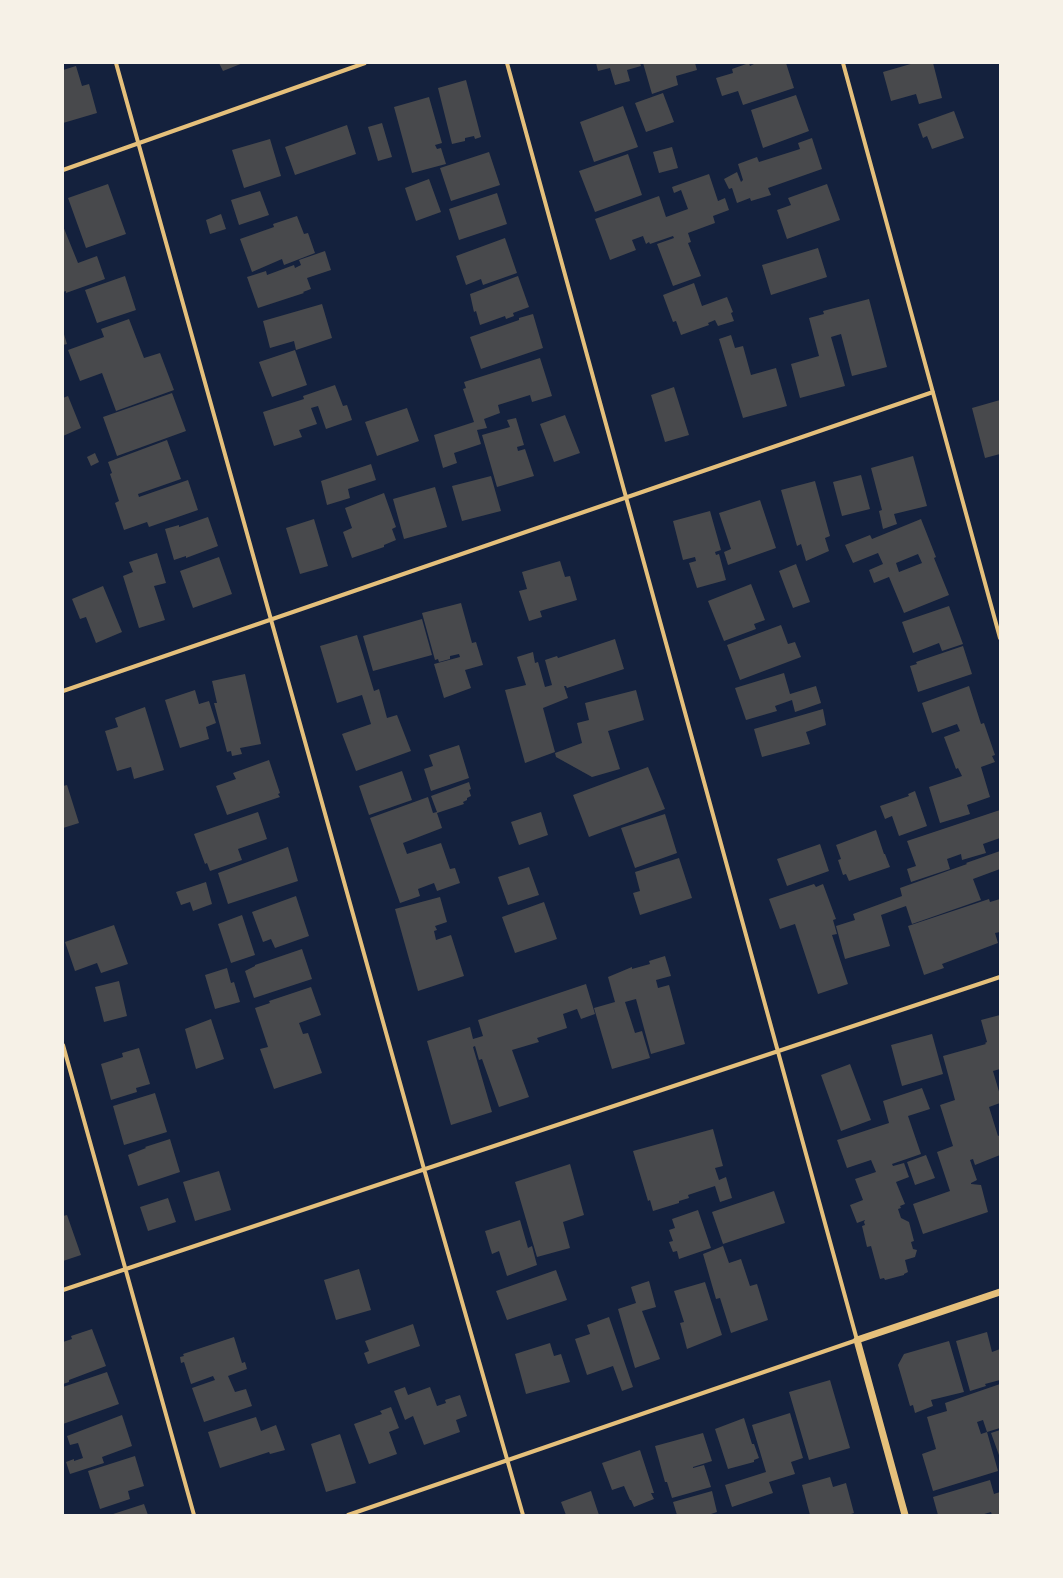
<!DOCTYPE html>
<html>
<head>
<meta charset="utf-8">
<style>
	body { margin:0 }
	#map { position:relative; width:1063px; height:1578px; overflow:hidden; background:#14213d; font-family:"Noto Serif",serif }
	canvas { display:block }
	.frame { position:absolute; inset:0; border:64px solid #f6f1e7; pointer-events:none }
</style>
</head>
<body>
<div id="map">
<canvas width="1063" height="1578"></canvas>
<div class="frame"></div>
</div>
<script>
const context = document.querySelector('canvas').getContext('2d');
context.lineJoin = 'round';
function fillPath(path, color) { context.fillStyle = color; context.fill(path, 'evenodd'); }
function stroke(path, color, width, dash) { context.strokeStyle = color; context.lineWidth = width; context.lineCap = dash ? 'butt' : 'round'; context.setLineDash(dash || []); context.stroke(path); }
fillPath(new Path2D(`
	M219 63H243L223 71Z
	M596 63H640L641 66 627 70 630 81 615 85 610 68 598 71Z
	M643 63H695L697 70 676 76 678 85 652 94Z
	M749 63 750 66 756 63H786L794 88 743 105 738 91 722 96 716 78 733 73 732 69Z
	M914 63H933L942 98 919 104 916 94 891 101 883 72Z
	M76 66 82 86 89 84 97 113 63 123V70Z
	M466 80 481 137 475 139 474 136 465 138V141L452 144 438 88Z
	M663 93 674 122 646 132 635 103Z
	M796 95 809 131 763 148 751 110Z
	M429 97 442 143 435 145 437 149 441 148 446 164 412 173 394 107Z
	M623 106 638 147 594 162 580 122Z
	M954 111 964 138 932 149 927 136 923 138 918 124Z
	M382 123 392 157 378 161 368 127Z
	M347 125 356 154 295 175 285 147Z
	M812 138 822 169 768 188 771 195 751 201 750 198 737 203 732 188 729 189 724 179 737 172 741 182 743 180 738 164 757 157 759 162 800 149 798 143Z
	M270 139 281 176 244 188 232 150Z
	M672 147 678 168 659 173 653 152Z
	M489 152 500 185 451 201 440 168Z
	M628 154 642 195 595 212 579 171Z
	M709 174 718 201 725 198 729 210 713 216 715 223 688 233 691 242 688 243 701 276 673 286 657 244 674 238 673 236 650 244 649 242 646 244 643 236 632 240 636 250 610 260 595 219 659 196 666 217 688 209 681 190 674 193 672 187Z
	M429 179 441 212 416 221 405 188Z
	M108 184 126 234 86 248 68 198Z
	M827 184 840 220 787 239 777 210 791 205 788 198Z
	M260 191 269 215 239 225 231 200Z
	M497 193 507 224 459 240 449 209Z
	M221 214 226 229 210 234 206 220Z
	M297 216 304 234 308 233 315 253 284 265 282 259 252 272 240 239 274 227 273 224Z
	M63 226 78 263 97 256 105 279 66 293V291L63 292Z
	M505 238 517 273 483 285 481 279 466 285 456 256Z
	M818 248 827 277 771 295 762 265Z
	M325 251 331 270 307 278 311 289 303 292 304 293 258 308 247 277 266 271 267 275 294 265 295 268 301 265 299 260Z
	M125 276 136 310 97 323 85 290Z
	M518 276 529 307 513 313 514 316 506 319 505 316 480 325 476 311 474 312 470 294Z
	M694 283 702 306 727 297 733 312 731 313 734 321 718 326 715 320 708 323 709 325 681 335 676 321 673 322 663 295Z
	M869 299 887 367 852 376 841 334 831 337 845 386 800 398 791 364 819 356 809 318 824 314 823 311Z
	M322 304 332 338 296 350 294 341 270 348 263 321Z
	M533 314 543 348 481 369 470 337 519 320V318Z
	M129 319 144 358 160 353 174 390 116 411 102 373 80 381 68 350 104 337 101 329Z
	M63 331 67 344 63 345Z
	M731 335 735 348 743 346 751 375 776 368 787 406 743 418 719 339Z
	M295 350 307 385 272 397 259 362Z
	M540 358 552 396 532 402 530 395 498 405 500 413 484 419 487 428 477 430 481 444 454 453 457 463 443 468 434 435 474 422 463 389 466 388 464 382Z
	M335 385 343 406 347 405 352 420 326 429 318 406 311 408 317 424 299 430 302 437 274 446 263 412 304 399 303 396Z
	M674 387 689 435 665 442 651 395Z
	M172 393 186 431 117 456 103 417Z
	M68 396 81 428 63 436V398Z
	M1000 400V454L985 458 972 408Z
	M407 408 419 441 377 456 365 422Z
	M565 415 580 453 554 462 540 424Z
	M516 418 524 445 517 447 518 451 525 449 534 476 497 487 482 435 510 427 507 420Z
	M167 440 181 479 138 494 139 497 188 480 198 510 149 527 147 522 124 530 115 503 119 501 110 474 112 473 108 462Z
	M95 453 99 462 91 466 87 457Z
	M913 456 927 506 894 514 897 524 883 529 879 511 882 510 871 468Z
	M371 464 376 480 348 489 350 498 327 505 321 481Z
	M861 475 870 509 842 516 833 482Z
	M491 476 501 511 462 521 452 486Z
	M815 481 830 536 825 538 829 551 806 561 801 544 797 546 781 490Z
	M435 487 447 527 404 539 393 499Z
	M384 493 396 527 392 529 396 540 384 545V547L352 558 343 532 352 528 345 508Z
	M760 500 776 548 728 565 724 552 731 549 719 513Z
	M710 511 721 550 715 552 716 555 719 554 726 580 697 588 689 563 696 561 695 557 683 560 673 521Z
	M208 517 218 546 186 558V556L174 560 165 529 179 525V527Z
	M314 519 328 566 300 574 286 528Z
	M921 519 936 557 934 558 949 595 904 613 889 577 874 583 869 570 883 564 878 553 853 563 845 545 870 535 872 539ZM918 554 922 563 899 572 896 563Z
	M157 553 166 583 154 586 165 620 139 628 123 576 133 572 129 562Z
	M219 557 232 594 193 608 180 571Z
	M560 561 565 577 570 576 577 600 540 611 542 617 529 621 519 591 527 589 522 572Z
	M796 564 810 602 793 608 779 571Z
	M751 584 765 620 754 624 756 629 724 641 708 601Z
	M103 586 122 632 96 643 86 617 80 619 72 599Z
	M461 603 472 643 476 642 483 665 465 670 471 688 444 698 434 664 460 657 459 654 450 656V659L439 662 438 659 435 660 422 613Z
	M949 606 963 644 942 651 939 643 913 653 902 622Z
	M422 619 432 655 373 671 363 636Z
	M781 625 788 644 795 642 801 657 740 680 727 645Z
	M357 635 374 691 379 689 387 718 397 715 411 751 356 771 342 734 371 724 362 695 337 703 320 646Z
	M615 639 624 669 567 688 566 686H564L568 698 543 708 555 752 525 763 505 690 526 685 517 657 533 652 535 663 538 662 545 687 552 685 545 660 557 656 558 658Z
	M963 646 972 674 918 692 910 666 917 664 916 662Z
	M784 673 790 694 816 686 821 703 795 712 792 700 775 706 777 711 746 720 735 688Z
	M245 674 261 744 240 748 242 754 232 756 231 751 227 752 214 703H217L212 681Z
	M969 686 981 724 984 723 995 755 992 756 995 762 981 767 990 797 967 805 970 814 940 823 929 787 962 776 958 768 956 769 944 737 960 731 957 724 932 733 922 703Z
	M195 690 199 704 209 701 216 723 206 727 209 739 180 748 165 700Z
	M636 690 644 720 608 731 620 769 592 777 556 757 555 753 582 743 577 723 589 720 585 703Z
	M145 707 164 770 134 779 131 767 117 771 105 731 118 727 115 718Z
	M823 709 826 725 806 732 810 744 762 757 754 729Z
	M459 745 469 778 431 791 424 769 433 766 429 755Z
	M269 760 280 793 278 794 280 797 227 815 216 786 236 779 233 773Z
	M648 767 665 809 589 837 573 795Z
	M402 771 412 800 369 815 359 786Z
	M469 782 471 789 469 790 471 796 467 798V800L463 802 464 804 437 813 442 828 403 843 407 854 441 843 450 869 455 868 460 883 437 891 434 883 418 889 420 896 400 903 370 818 428 797 433 813 437 812 431 796Z
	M67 785 79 823 63 828V786Z
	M915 791 927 826 899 836 892 816 885 819 880 806 909 796 908 794Z
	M1000 810V838L983 844 986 853 962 860 961 854 947 859 950 869 911 882 907 869 916 866 907 841Z
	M258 812 267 839 238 849 242 860 210 871 207 863 205 864 194 834Z
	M541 812 548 835 519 845 511 822Z
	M665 814 677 853 635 868 621 828Z
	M876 830 884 854H885L890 867 849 881 846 874 843 875 838 860 841 859 836 845Z
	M820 844 829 871 787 886 777 859Z
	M288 847 298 881 228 904 218 873Z
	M1000 851V869L973 879 981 900 912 924 906 906 881 915 890 946 845 959 836 926 855 920 853 914 902 896 900 888 967 864 966 863Z
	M679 858 692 898 640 915 633 893 640 891 635 872Z
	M529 867 539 895 508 905 498 877Z
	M206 882 212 904 193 911 190 902 181 905 176 892Z
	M814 884 816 887 823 884 836 919 833 920 837 934 832 935 848 984 818 994 795 924 780 929 769 899Z
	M296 896 309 936 275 948 271 939 263 942 252 912Z
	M440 897 447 922 435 926 437 930 434 931 436 940 451 935 464 976 418 991 395 909Z
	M989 899 990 902 1000 899V932L995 933 998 943 942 964 944 968 924 975 908 926Z
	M544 902 557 939 515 953 502 917Z
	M242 915 255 955 231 963 218 924Z
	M114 925 128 964 101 973 97 963 75 971 65 942Z
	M302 949 312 979 254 998 245 971 255 966V965Z
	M665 956 671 976 656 980 658 988 669 985 685 1044 651 1054 636 999 625 1002 635 1033 642 1031 650 1058 612 1069 594 1008 615 1002 608 977 632 967V969L650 964 649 961Z
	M227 968 231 983 234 982 240 1002 215 1009 205 975Z
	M119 981 127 1016 104 1022 95 987Z
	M586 984 595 1014 581 1019 577 1009 563 1014 567 1028 537 1038 539 1042 512 1050 529 1097 499 1107 482 1059 479 1060 475 1046 473 1047 492 1112 451 1125 427 1041 470 1027 473 1039 483 1036 478 1020Z
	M311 987 321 1015 299 1023 303 1034 308 1033 322 1073 274 1089 260 1049 268 1047 255 1008 270 1003 269 1001Z
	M1000 1015V1069L993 1071 1000 1095V1103L989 1107 998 1136 1000 1135V1155L975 1165 973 1159 970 1160 977 1180 971 1183V1184L981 1185 988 1212 923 1234 913 1204 950 1191 937 1152 953 1146 940 1105 955 1100 943 1056 986 1044 985 1043 987 1042 981 1020Z
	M211 1019 224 1059 196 1069 185 1029Z
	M932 1034 943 1074 902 1086 891 1045Z
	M139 1048 150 1084 136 1088 137 1092 111 1100 101 1064 123 1057 122 1053Z
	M850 1064 871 1120 841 1131 821 1075Z
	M922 1088 930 1109 908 1116 921 1154 892 1164 893 1166 904 1163 909 1177 896 1182 905 1204 900 1206 901 1208 898 1209 901 1218 909 1222 914 1241 911 1242 913 1249 917 1250 915 1257 905 1260 908 1272 904 1274V1275L885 1280 884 1278 880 1279 871 1246 867 1247 862 1226 865 1225 864 1222 865 1220 857 1223 850 1205 863 1200 855 1179 876 1172 871 1160 847 1168 837 1140 889 1123 883 1101Z
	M155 1093 167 1132 124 1145 113 1106Z
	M713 1129 723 1166 715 1168 719 1180 726 1177 732 1198 720 1202 715 1186 688 1195 689 1198 679 1201V1203L653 1211 650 1200 648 1201 633 1151Z
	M170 1139 180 1172 138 1186 128 1155 146 1148 145 1147Z
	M926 1155 935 1178 915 1185 907 1162Z
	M570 1164 584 1215 563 1222 570 1248 537 1257 515 1182Z
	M219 1171 231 1210 195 1221 183 1182Z
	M774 1191 785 1223 723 1244 712 1212Z
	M168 1198 176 1222 148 1231 140 1207Z
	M698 1210 711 1248 679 1259 677 1251 673 1252 669 1242 673 1241 669 1230 675 1228 672 1219Z
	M67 1215 81 1255 63 1261V1216Z
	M520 1220 528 1248 532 1246 537 1265 507 1276 499 1251 492 1254 485 1231Z
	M723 1246 729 1263 741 1259 750 1286 757 1284 768 1320 731 1333 720 1298 716 1299 703 1254Z
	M359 1269 371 1310 336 1320 324 1280Z
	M556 1270 567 1300 507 1320 496 1291Z
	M649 1281 656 1307 642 1311 660 1359 635 1368 618 1309 636 1303 631 1287Z
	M705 1282 722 1335 687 1349 680 1323 684 1322 674 1291Z
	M609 1317 633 1387 622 1391 613 1366 587 1375 575 1339 590 1334 587 1325Z
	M413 1324 420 1346 368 1364 364 1353 369 1351 365 1341Z
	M92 1329 106 1366 69 1380V1382L63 1384V1342L72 1339 71 1336Z
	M987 1332 992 1352 1000 1349V1380L985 1384 986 1386 970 1391 956 1341Z
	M234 1337 242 1363 245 1362 247 1369 228 1376 235 1392 246 1389 252 1406 204 1422 192 1388 215 1380 213 1376 191 1384 184 1362 181 1363 180 1357 184 1356 183 1354Z
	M949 1341 964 1392 931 1400 933 1406 915 1413 913 1405 910 1406 898 1365 904 1354Z
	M550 1343 554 1356 561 1354 570 1382 526 1394 515 1354Z
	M107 1372 119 1404 63 1424V1387Z
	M830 1380 850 1448 809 1460 789 1392Z
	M1000 1384V1428L987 1432 983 1420 977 1422 981 1434 987 1432 998 1471 933 1491 922 1454 936 1449 927 1417 947 1411 945 1403Z
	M405 1387 408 1395 430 1387 437 1406 446 1403 445 1400 460 1395 467 1416 456 1420 460 1432 424 1445 413 1416 405 1420 394 1391Z
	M391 1407 399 1428 389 1432 397 1454 369 1464 354 1424 382 1414 380 1411Z
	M790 1413 803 1458 791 1462 795 1474 769 1482 773 1493 732 1507 725 1485 766 1472 752 1425Z
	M122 1415 132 1446 102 1457 104 1463 70 1474 66 1462 74 1459V1461L83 1458 78 1443 70 1445 67 1436Z
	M256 1417 261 1431 276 1425 285 1450 270 1454 269 1452 220 1468 208 1432Z
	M744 1418 752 1444H754L759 1458 754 1460V1462L728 1469 715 1429Z
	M1000 1430V1458L991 1433Z
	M703 1433 712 1461 693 1467V1468L704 1465 711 1487 672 1498 667 1482H665L655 1446Z
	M340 1434 356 1483 326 1492 311 1444Z
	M640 1450 654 1493H651L654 1499 634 1507 631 1500H630L624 1486 612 1490 602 1463Z
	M135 1456 144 1486 128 1491 130 1499 100 1509 88 1471Z
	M830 1477 833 1487 846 1483 854 1513 848 1515H810L802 1485Z
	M990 1480 994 1494 1000 1492V1515H992L991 1512 981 1515H938L933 1497Z
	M591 1491 599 1515H566L561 1502Z
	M712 1491 717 1512 708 1515H677L673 1502Z
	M144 1504 148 1515H110Z`), '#48494c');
stroke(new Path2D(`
	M116 63 424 1169 523 1515
	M843 63 1000 638
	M63 170 365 63
	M63 691 933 392
	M63 1045 194 1515
	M63 1290 1000 977
	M348 1515 857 1340 507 63`), '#e5c07b', 4);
stroke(new Path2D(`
	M905 1515 857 1340 1000 1292`), '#e5c07b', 7);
</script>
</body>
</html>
